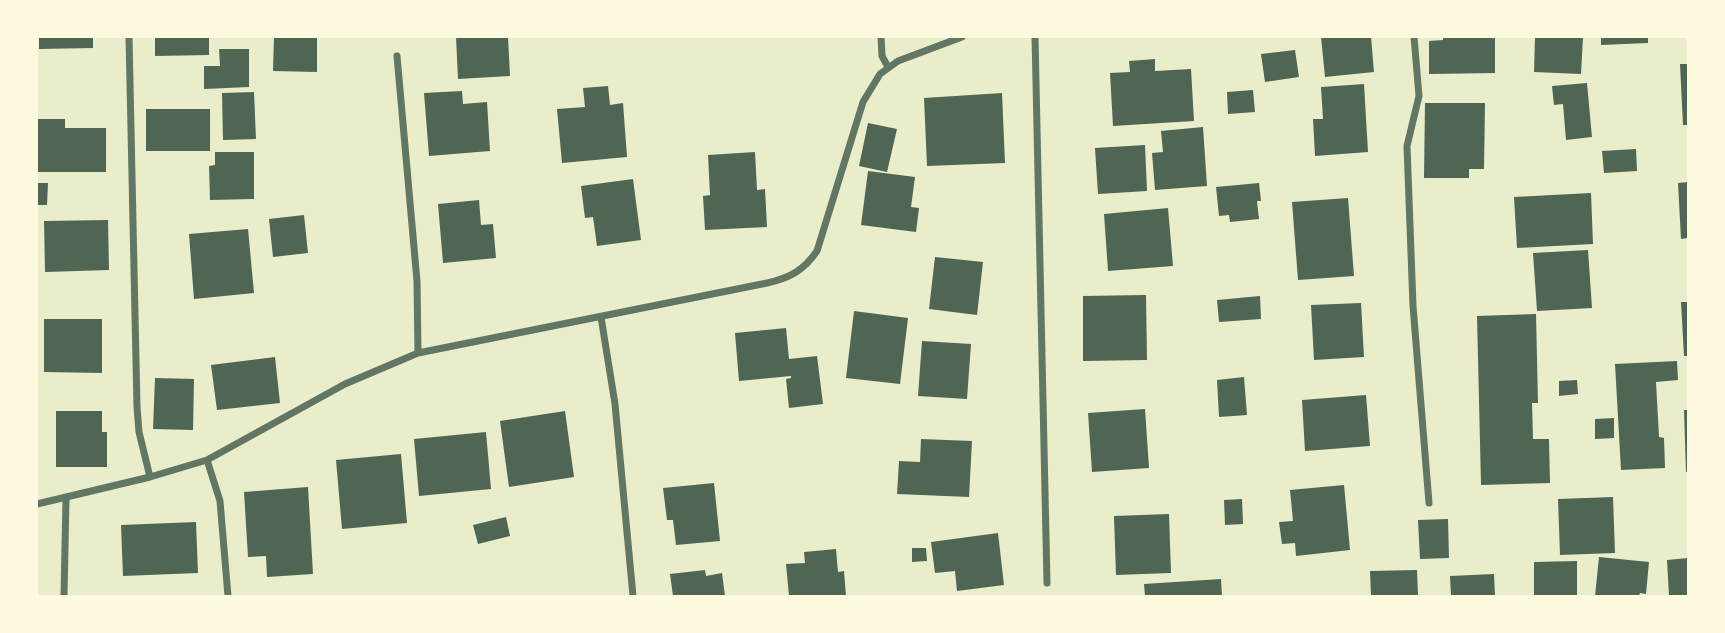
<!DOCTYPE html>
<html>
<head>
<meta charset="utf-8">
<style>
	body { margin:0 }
	#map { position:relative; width:1725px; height:633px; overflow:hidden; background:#e9edc9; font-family:"Source Serif 4",serif }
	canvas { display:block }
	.frame { position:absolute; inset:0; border:38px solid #fefae0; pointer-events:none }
</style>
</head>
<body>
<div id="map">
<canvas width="1725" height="633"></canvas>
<div class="frame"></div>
</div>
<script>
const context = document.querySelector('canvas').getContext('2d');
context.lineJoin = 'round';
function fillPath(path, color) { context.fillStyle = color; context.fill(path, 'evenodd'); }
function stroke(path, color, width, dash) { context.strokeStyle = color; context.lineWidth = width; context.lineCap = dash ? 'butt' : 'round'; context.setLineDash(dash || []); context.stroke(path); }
fillPath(new Path2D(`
	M39 37H93V48L39 49Z
	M155 37H209V55L155 56Z
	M274 37H317V72L273 71Z
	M456 37H508L510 76 458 79Z
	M1321 37H1371L1374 72 1325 77Z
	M1443 37H1495V73L1429 74V41L1443 40Z
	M1535 37H1583L1581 74 1534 72Z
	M1601 37H1648V43L1601 45Z
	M219 49H249V87L204 89V66H220Z
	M1295 50 1299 77 1265 82 1261 54Z
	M1155 59V71L1191 69 1194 121 1113 126 1110 73 1130 72 1129 61Z
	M1680 64H1688V125H1683Z
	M1587 83 1592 137 1566 140 1563 104 1554 105 1552 86Z
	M1364 84 1368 152 1315 156 1313 119H1323L1321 87Z
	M608 86 610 105 623 103 627 157 562 163 557 109 585 107 583 88Z
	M1253 90 1255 112 1228 114 1227 92Z
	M462 91 463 104 487 102 490 151 429 156 424 93Z
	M254 92 256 139 223 140 222 93Z
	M1002 93 1005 163 927 166 924 98Z
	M1425 103H1485L1484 169H1469V178H1424Z
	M146 109H210V151H146Z
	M38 119H65V128H106V172H38Z
	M868 123 897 129 887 172 859 166Z
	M1203 127 1207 186 1155 190 1152 153 1163 152 1161 131Z
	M1145 145 1147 191 1098 194 1095 148Z
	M1636 149 1637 171 1604 173 1602 151Z
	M215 152H254V199L210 200 209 166 215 165Z
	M755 152 757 190 765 189 767 227 705 230 703 196 710 195 708 155Z
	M868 171 915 177 911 207 919 208 916 232 861 225Z
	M633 179 641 240 597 246 593 217 585 218 581 186Z
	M1688 182V238L1681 239 1678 183Z
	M37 183H48L47 205H37Z
	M1259 183 1261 201H1257L1259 219 1230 222 1229 215 1219 216 1216 187Z
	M1591 193 1593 244 1517 248 1514 197Z
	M1348 198 1354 276 1298 280 1292 202Z
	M479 200 481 225 493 224 496 258 443 263 438 204Z
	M1168 208 1173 266 1108 271 1104 214Z
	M304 215 308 253 273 257 269 219Z
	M108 220 109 270 45 272 44 221Z
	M248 229 254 293 194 299 189 234Z
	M1588 250 1592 308 1537 311 1533 253Z
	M935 257 983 262 977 315 929 309Z
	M1146 295 1147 360 1083 361V296Z
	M1260 296 1261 319 1219 322 1217 300Z
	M1681 302H1688V356H1684Z
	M1361 303 1364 357 1314 360 1311 305Z
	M854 311 908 318 900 384 846 378Z
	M1536 314 1538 403H1532L1533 439H1549L1550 483 1481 485 1477 316Z
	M44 319H102V373L44 372Z
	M786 328 789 359 817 356 823 404 789 408 786 379 791 378V376L739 381 735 333Z
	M922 341 971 344 967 399 918 396Z
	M275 357 280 403 217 410 211 365Z
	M1677 361 1678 380 1656 382 1659 437 1664 438 1665 468 1621 470 1615 364Z
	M1244 377 1247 415 1219 417 1217 380Z
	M155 378 194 379 193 430 153 429Z
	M1577 380 1578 394 1559 396V381Z
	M1366 395 1370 446 1305 451 1302 400Z
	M1145 409 1149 468 1092 472 1088 413Z
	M1684 410H1688V472H1686Z
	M56 411H102V432H107V467H56Z
	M565 411 574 477 509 487 500 421Z
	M1614 418V438L1595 439V419Z
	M486 432 491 489 419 496 414 439Z
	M921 439 972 441 969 497 897 494 899 461 920 462Z
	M401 454 407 523 342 529 336 460Z
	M714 483 720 541 676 545 673 520H667L663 488Z
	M1344 485 1350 550 1296 556 1295 543 1282 544 1279 522 1293 521 1290 490Z
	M308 487 313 574 267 577 266 556 248 557 244 492Z
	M1613 497 1615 553 1560 555 1558 499Z
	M1242 499 1243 524 1225 525 1224 500Z
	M1169 514 1171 573 1116 575 1114 516Z
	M506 517 510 536 478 544 473 525Z
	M1448 519 1449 558 1420 559 1418 520Z
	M196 522 198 573 123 576 121 525Z
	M998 533 1004 585 957 591 955 571 935 573 931 542Z
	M912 548H926L927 561 912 562Z
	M836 549 838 572 844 571 846 596H789L786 564 805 563 804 552Z
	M1599 557 1649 562 1646 594 1640 593 1639 596H1595Z
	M1688 558V596H1669L1667 560Z
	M1577 561V596H1534V562Z
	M705 570 706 576 722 573 725 596H673L670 574Z
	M1417 570 1418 596H1371L1370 571Z
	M1494 574 1495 596H1451L1450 576Z
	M1221 579 1222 596H1145L1144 584Z`), '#4f6655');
stroke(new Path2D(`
	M129 37 137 407 139 432 150 477
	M881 37 882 56 888 67
	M1035 37 1047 583
	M1414 37 1419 96 1407 146 1413 306 1429 503
	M397 56 417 281 418 353
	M601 317 615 404 633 596
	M207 460 220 501 228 596
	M37 504 150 477 207 460 345 384 418 353 767 283C790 278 804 270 817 251L863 102 880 74 898 61 962 37
	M64 596 66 498`), '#617663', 7);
</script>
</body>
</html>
